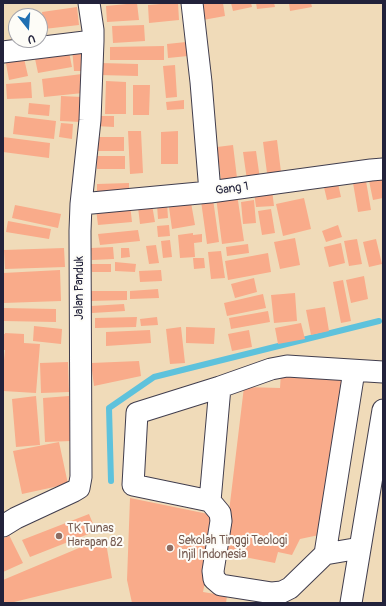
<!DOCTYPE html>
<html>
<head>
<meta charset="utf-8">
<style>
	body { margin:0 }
	#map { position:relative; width:386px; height:606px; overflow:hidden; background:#f0dbb9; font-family:Pangolin,sans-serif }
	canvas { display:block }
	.frame { position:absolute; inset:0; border:4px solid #22223b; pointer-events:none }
	.north { position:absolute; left:8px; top:8px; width:40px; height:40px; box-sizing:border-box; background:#fdfcf7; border:1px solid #a5a5ac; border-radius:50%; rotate:163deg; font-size:11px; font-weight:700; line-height:16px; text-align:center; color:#22223b }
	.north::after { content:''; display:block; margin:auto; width:14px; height:18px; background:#1f6fb2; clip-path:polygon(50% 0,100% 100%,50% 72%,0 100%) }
</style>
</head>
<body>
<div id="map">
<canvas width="386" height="606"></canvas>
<div class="frame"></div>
<div class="north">U</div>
</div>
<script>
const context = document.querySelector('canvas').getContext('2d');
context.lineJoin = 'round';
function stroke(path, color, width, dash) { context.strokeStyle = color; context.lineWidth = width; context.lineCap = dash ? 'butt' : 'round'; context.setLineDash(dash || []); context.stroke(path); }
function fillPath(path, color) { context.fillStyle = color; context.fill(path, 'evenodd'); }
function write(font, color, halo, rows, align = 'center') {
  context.font = font + ' Pangolin,sans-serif'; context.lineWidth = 4; context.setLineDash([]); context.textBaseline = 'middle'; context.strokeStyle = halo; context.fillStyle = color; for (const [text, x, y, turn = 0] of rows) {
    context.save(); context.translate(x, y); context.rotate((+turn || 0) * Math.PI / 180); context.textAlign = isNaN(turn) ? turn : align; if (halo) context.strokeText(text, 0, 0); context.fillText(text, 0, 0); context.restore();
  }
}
stroke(new Path2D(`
	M111 481 109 408 154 377 379 321`), '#5ec2dc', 6);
fillPath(new Path2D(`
	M137 3 139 20 107 22 106 6Z
	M172 3H178L179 20 149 23 148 5Z
	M200 3H223L225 16 203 20Z
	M231 3H251L252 7 233 11Z
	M256 3H274L275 7 257 9Z
	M289 3H311L312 7 290 11Z
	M77 7 79 25 44 29 42 12Z
	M144 25 145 41 113 43 112 26Z
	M186 42 188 56 168 58 167 44Z
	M164 46V60H110V47Z
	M68 47 72 67 38 73 34 54Z
	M81 47 83 71H74L72 48Z
	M23 54 28 76 9 80 5 58Z
	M100 63 138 64V76L99 75Z
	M175 65 177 97 166 98 163 66Z
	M82 74 83 93 44 97 42 79Z
	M106 81 126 82V114H105Z
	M31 82 32 98 7 99 6 84Z
	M133 85H150L149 115H133Z
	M61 96 82 97 81 122 60 121Z
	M184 100V109L167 110 166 102Z
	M29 103 50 105 49 116 28 114Z
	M15 116 56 121 54 139 13 134Z
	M95 116H114V127L95 126Z
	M61 123 73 124 72 139 59 137Z
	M128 131H141L143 173 130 174Z
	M178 131V164H161V132Z
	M3 137 50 143 49 158 3 152Z
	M96 137H124V151H96Z
	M277 140 281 172 267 173 263 142Z
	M233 145 237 178 221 180 217 147Z
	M256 151 260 179 247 180 243 152Z
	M97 156H125V169H97Z
	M383 173V198L373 200 368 176Z
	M337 179 341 197 327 200 323 183Z
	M366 181 371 210 358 212 353 183Z
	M129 183V195L97 196V184Z
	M272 190 274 206 256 207 254 192Z
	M237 194 244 241 222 244 216 197Z
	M190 197 195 225 172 229 168 200Z
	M304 198 311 229 283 236 276 204Z
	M213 199 219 242 207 244 201 201Z
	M254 200 256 223 243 224 241 202Z
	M167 203 168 218 158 219 157 205Z
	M15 205 61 214 58 228 12 218Z
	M130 205 132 222 98 225 96 209Z
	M152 205 155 222 140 224 138 207Z
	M271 209 275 233 262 235 258 211Z
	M8 221 51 229 49 239 6 232Z
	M169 225 170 236 158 237 157 226Z
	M338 225 342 237 326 242 322 231Z
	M138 230 140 241 100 245 98 234Z
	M193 233V235L202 234V242L194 243 195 257 180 258 178 235Z
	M295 238 300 265 280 269 274 242Z
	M357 239 362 264 349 266 344 241Z
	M376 239 382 264 369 267 363 242Z
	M170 240 172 257 163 258 161 241Z
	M341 243 345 263 329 267 324 247Z
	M248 244 249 253 227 256 226 247Z
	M156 245 159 263 149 264 146 246Z
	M113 247 114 259 92 260 91 248Z
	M64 248 65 267 5 269 4 250Z
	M121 248H129L130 257 121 258Z
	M221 251 225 278 211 279 208 252Z
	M268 253 271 272 228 280 225 261Z
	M193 258H204L205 268 194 269Z
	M115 262 136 264 135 272 115 271Z
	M91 264H111V272H92Z
	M60 270 61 301 3 303V273Z
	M161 270 162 281 140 282 139 271Z
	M364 276 368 299 351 303 346 280Z
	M254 278 257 292 235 298 231 284Z
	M343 280 351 321 341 323 333 282Z
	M158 289 159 298 130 299V291Z
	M91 291H127V300L91 301Z
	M295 293 297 321 274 323 271 295Z
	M263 294 266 308 227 316 224 303Z
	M124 304 125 311 92 313 91 306Z
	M325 307 329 331 311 335 306 310Z
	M3 308 56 309V322L3 321Z
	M268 311 270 322 231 329 229 318Z
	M137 317 136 327 95 328V318Z
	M157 317 158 325 141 326 140 319Z
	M301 323 305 339 278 344 275 328Z
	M34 326 62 329 61 344 33 341Z
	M181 327 185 363 170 364 166 329Z
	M186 327 215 328 214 344 186 343Z
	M150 330 151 343 106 346V332Z
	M249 330 252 347 232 351 228 334Z
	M5 333 24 334V343L40 344 36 393 3 391V360H4L5 350H3V334H5Z
	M139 361 141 376 94 386 91 363Z
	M68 362 69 392 41 393 40 363Z
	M281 372 346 377 319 535 300 539 292 555 278 552 275 563 224 553 244 387 280 388Z
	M36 396 40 445 16 447 12 399Z
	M69 396 71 441 45 442 43 398Z
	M59 442 68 484 22 494 13 451Z
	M130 498 218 516 203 592 227 596 226 603H132L127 580Z
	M89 514 96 531 30 557 22 540Z
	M9 535 23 563 3 572V539Z
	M105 537 112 578 10 603H3V580Z`), '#f9ab8a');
const minor = new Path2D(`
	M192 3 201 82 210 192
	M3 52 93 41
	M81 204 210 192 371 170 383 169
	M210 501 220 387
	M3 526 16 518 74 491 79 488 81 477 80 231 81 204 90 120 93 41V30L89 3
	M360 548 325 554 290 588 282 592 272 593 221 585 214 579 213 571 221 521 220 513 210 501 133 485 137 413 220 387 271 369 287 366 383 372
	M325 554 354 371
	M351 603 383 410`);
stroke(minor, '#413e4e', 23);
stroke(minor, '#fff', 21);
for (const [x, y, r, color] of [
	[59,536,4,"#8d6e63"],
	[170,548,4,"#8d6e63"]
]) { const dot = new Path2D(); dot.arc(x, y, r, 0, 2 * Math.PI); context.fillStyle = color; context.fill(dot); stroke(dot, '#fdfcf7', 1.5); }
write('12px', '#22223b', '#fdfcf7', [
	["Gang 1",232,189,-8],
	["Jalan Panduk",80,288,-90]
]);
write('12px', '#785e54', '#fdfcf7', [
	["TK Tunas",67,529],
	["Harapan 82",67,543],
	["Sekolah Tinggi Teologi",178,541],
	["Injil Indonesia",178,555]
], 'left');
</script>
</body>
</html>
